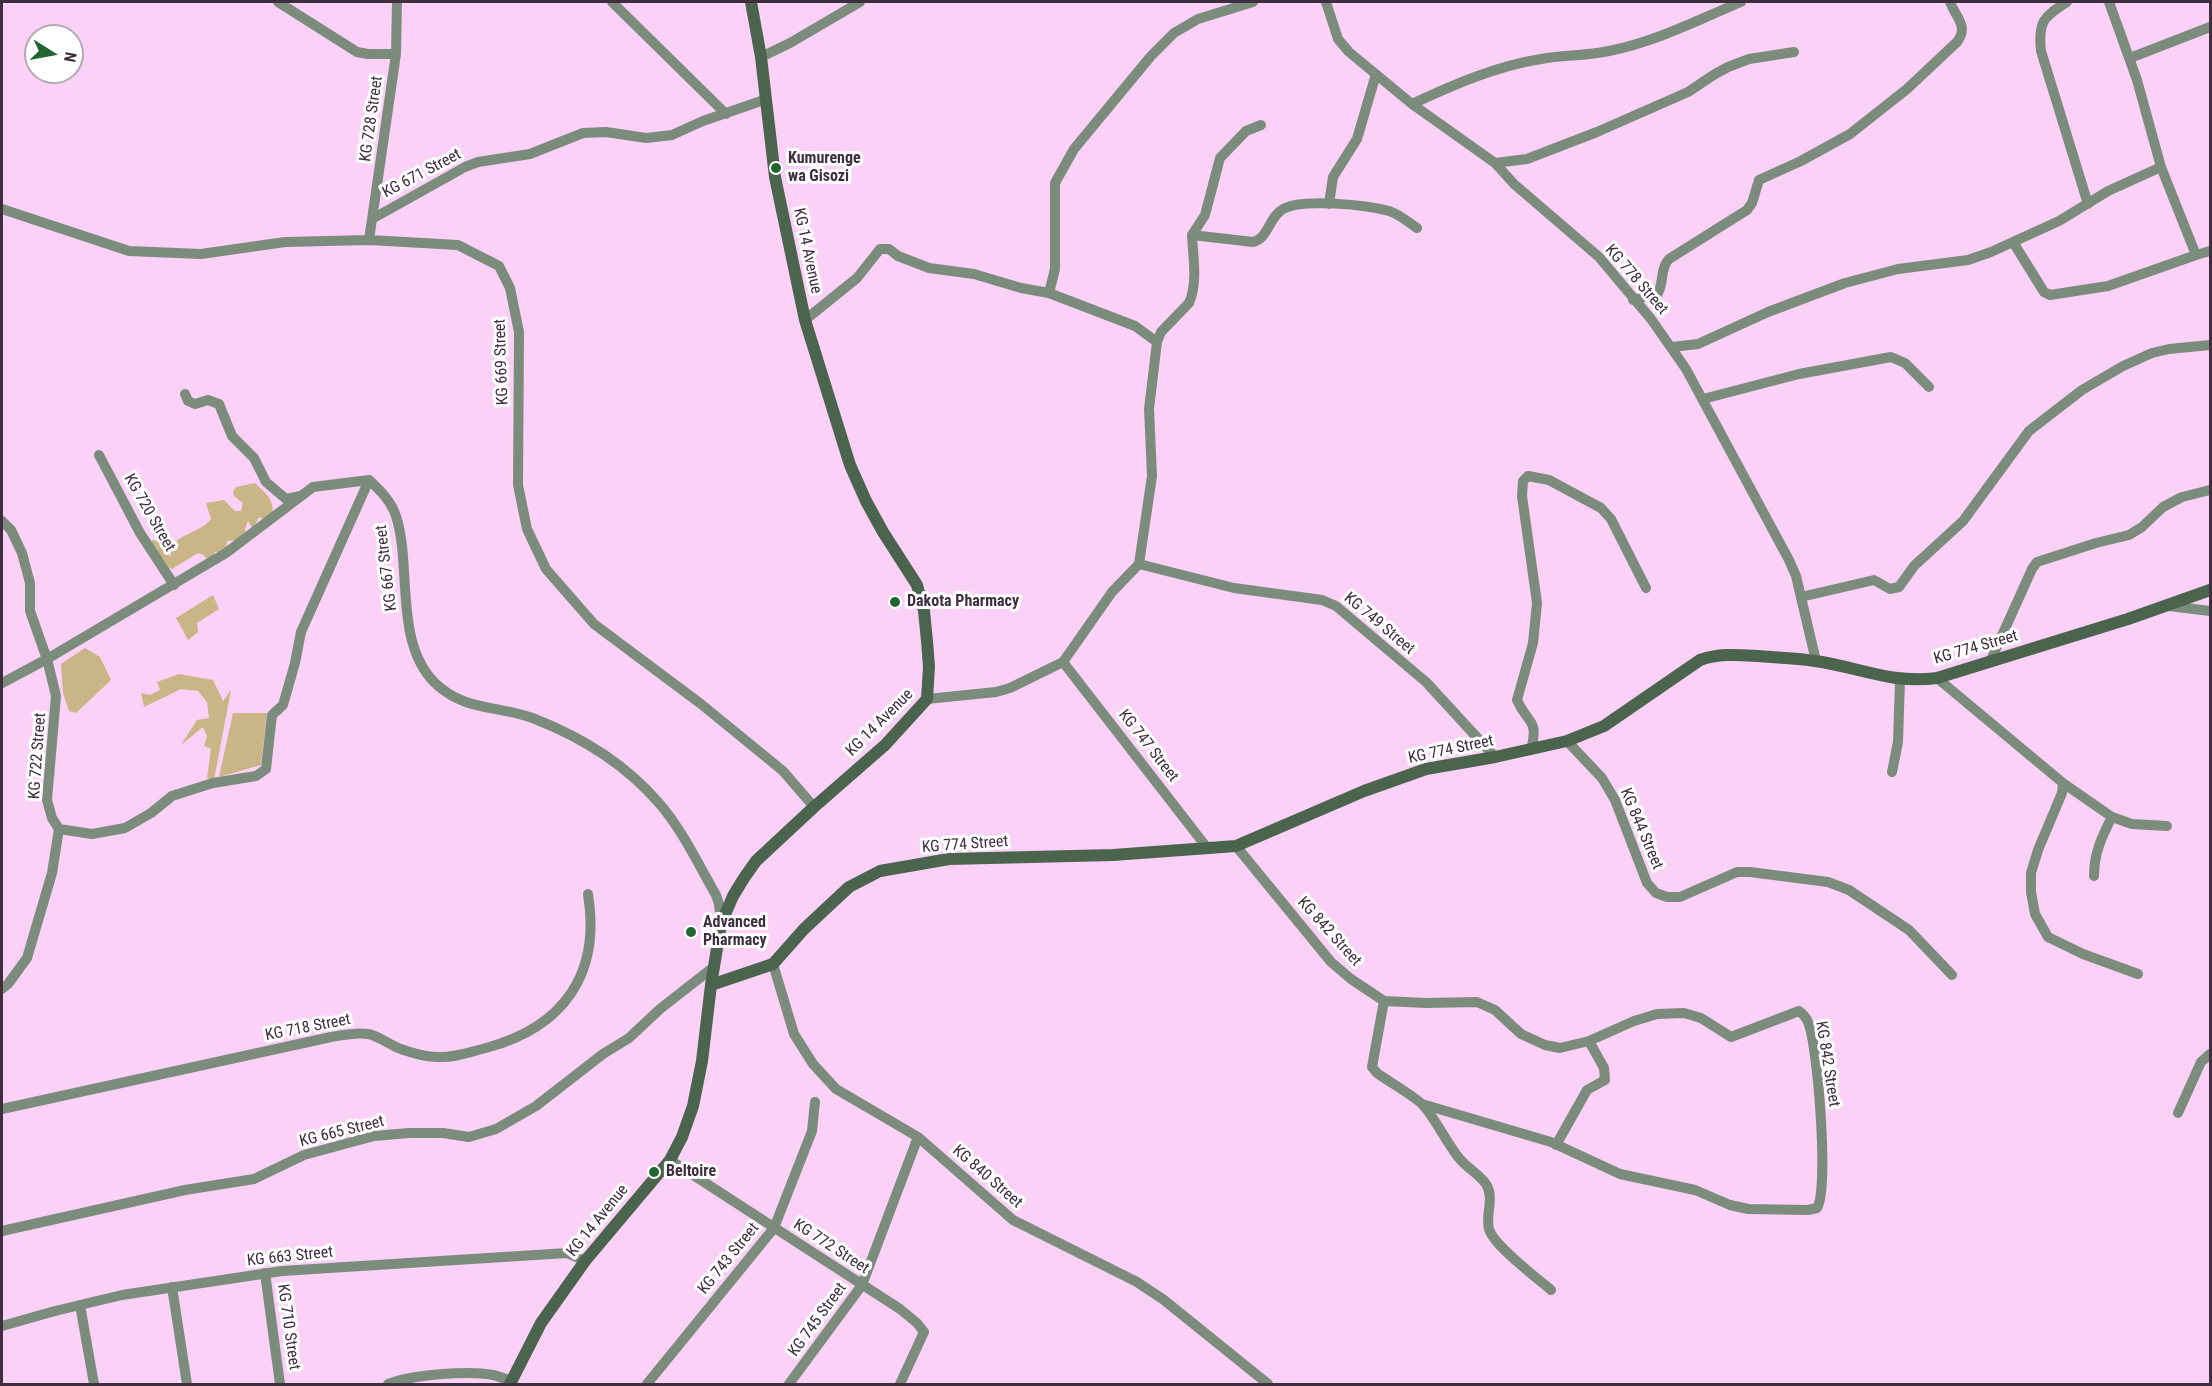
<!DOCTYPE html>
<html>
<head>
<meta charset="utf-8">
<style>
	body { margin:0 }
	#map { position:relative; width:2212px; height:1386px; overflow:hidden; background:#fbd1f8; font-family:"Roboto Condensed",sans-serif }
	canvas { display:block }
	.frame { position:absolute; inset:0; border:3px solid #3e2e3e; pointer-events:none }
	.north { position:absolute; left:24px; top:24px; width:60px; height:60px; box-sizing:border-box; background:#fff; border:2px solid #b2abb2; border-radius:50%; rotate:101deg; font-size:16px; font-weight:700; line-height:24px; text-align:center; color:#3e2e3e }
	.north::after { content:''; display:block; margin:auto; width:21px; height:27px; background:#216530; clip-path:polygon(50% 0,100% 100%,50% 72%,0 100%) }
</style>
</head>
<body>
<div id="map">
<canvas width="2212" height="1386"></canvas>
<div class="frame"></div>
<div class="north">N</div>
</div>
<script>
const context = document.querySelector('canvas').getContext('2d');
context.lineJoin = 'round';
function fillPath(path, color) { context.fillStyle = color; context.fill(path, 'evenodd'); }
function stroke(path, color, width, dash) { context.strokeStyle = color; context.lineWidth = width; context.lineCap = dash ? 'butt' : 'round'; context.setLineDash(dash || []); context.stroke(path); }
function write(font, color, halo, rows, align = 'center') {
  context.font = font + ' "Roboto Condensed",sans-serif'; context.lineWidth = 6; context.setLineDash([]); context.textBaseline = 'middle'; context.strokeStyle = halo; context.fillStyle = color; for (const [text, x, y, turn = 0] of rows) {
    context.save(); context.translate(x, y); context.rotate((+turn || 0) * Math.PI / 180); context.textAlign = isNaN(turn) ? turn : align; if (halo) context.strokeText(text, 0, 0); context.fillText(text, 0, 0); context.restore();
  }
}
fillPath(new Path2D(`
	M255 483C269 497 275 499 272 520L268 521 259 517 253 529 248 521 245 529 246 537 240 540 227 541 226 552H215L213 557 207 560 204 555 198 553 172 569 166 566 151 543 152 540 159 541 166 554 172 556 169 551C176 534 200 533 211 519L206 503 224 500 235 511H241L243 503 234 496 233 491 236 487Z
	M213 595 219 609 197 623 198 632 188 640 176 618Z
	M85 648 100 657 111 680 76 713 69 711 63 693 61 664Z
	M179 674 213 680 223 701 231 690 214 780 207 778 211 749 204 746 207 736 203 727 181 745 197 720 209 718 207 702 198 691 181 689 144 707 141 693 150 695 160 690 157 682Z
	M233 713H267L261 765 219 777Z`), '#c9b586');
stroke(new Path2D(`
	M278 2 357 52 368 54H396
	M612 2 726 114
	M1326 2 1338 39 1349 52 1412 104 1495 163 1514 184 1599 257 1651 319 1686 369 1789 560 1796 576 1816 661
	M2067 2C2043 17 2038 22 2041 51L2088 204
	M761 57 790 43 860 2
	M2130 58 2210 27
	M1412 104C1453 85 1496 66 1541 59 1563 55 1586 56 1609 51 1655 42 1698 20 1741 2
	M1495 163 1527 159 1597 132 1688 92 1715 74 1728 67 1749 59 1794 52
	M2161 167 2196 255 2210 251
	M1329 204 1333 177 1357 139 1376 74
	M2 209 129 251 201 254 285 242 369 240 458 245 499 266 510 288 519 332 518 485 527 529 546 569 594 624 701 704 783 771 814 807
	M372 219 465 167 478 162 530 154 583 133 606 132 646 138 672 135 703 121 764 100
	M1192 235 1205 215 1220 158 1246 131 1261 125
	M369 240 396 54 397 2
	M2013 242 2044 292 2050 295 2108 286 2196 255
	M1049 293 1055 269V183L1074 149 1151 56 1174 33 1198 19 1253 2
	M1633 300 1658 293C1664 282 1660 268 1669 259L1747 210 1752 203 1759 180 1801 161 1850 134 1907 89 1957 42C1969 26 1956 18 1950 2
	M805 320 857 278 880 249H889L898 256 929 268 974 274 1021 288 1049 293 1135 326 1157 342 1149 409 1152 476 1139 564 1112 592 1063 662 1010 688 996 692 927 699
	M1157 342 1161 332 1189 303C1198 282 1193 257 1192 235L1253 242C1268 239 1269 217 1283 209 1302 198 1367 205 1389 211 1399 214 1408 222 1417 228
	M1672 347 1698 344 1768 312 1845 283 1898 269 1968 260 1991 252 2059 221 2108 191 2161 167 2137 80 2109 2
	M185 394 188 401 195 404 208 400 219 404 232 436 254 458 266 482 286 499 299 496
	M1703 399 1799 374 1891 357 1905 363 1929 387
	M99 455 140 533 174 585
	M2 521 11 530 22 553 30 583V611L47 659 56 696 47 800 52 818 59 829 92 834 125 828 151 813 172 796 213 783 256 776 266 769 272 715 283 705 295 663 301 632 369 480
	M1139 564 1234 588 1322 600 1336 606 1426 682 1495 757
	M1801 597 1874 580 1890 589 1899 587 1914 566 1963 521 2029 431 2082 390 2123 366 2152 353 2169 349 2210 345
	M2169 606 2210 611
	M1063 662 1208 849
	M1990 662 2032 569 2037 562 2096 543 2129 535 2142 527 2163 507 2182 497 2210 490
	M1937 678 2063 783 2062 793 2038 850 2031 873V892L2035 914 2048 937 2083 954 2138 974
	M2 683 47 659 226 553 313 487 369 480C380 490 391 501 396 516 412 566 394 641 434 682 464 712 499 705 535 719 581 737 625 764 658 802 682 829 698 864 716 895L719 904 721 924
	M1567 741 1602 778 1615 800 1647 883 1656 893 1667 897H1680L1737 872H1750L1828 882 1849 890 1909 930 1952 975
	M1531 750C1539 718 1528 725 1517 700L1533 643 1537 603 1522 496 1523 481 1528 476 1549 480 1601 508 1611 519 1646 588
	M1892 772 1898 742 1900 680
	M2063 783 2112 817 2132 824 2167 826
	M1236 846 1331 962 1351 979 1384 1001 1426 1003 1477 1002 1495 1010 1521 1034 1545 1045 1560 1048 1589 1041 1634 1021 1657 1014 1684 1013 1701 1018 1731 1037 1799 1011C1803 1014 1806 1017 1808 1022 1818 1045 1829 1190 1817 1208L1808 1210 1748 1209 1730 1205 1695 1190 1620 1174 1551 1142 1422 1104
	M2094 876C2094 853 2102 836 2112 817
	M773 964 794 1034 813 1064 836 1089 918 1137 1013 1220 1137 1282 1164 1300 1268 1384
	M2 989 8 984 27 958 52 873 59 829
	M1384 1001 1372 1067 1377 1073C1389 1082 1413 1095 1423 1105 1437 1121 1446 1142 1459 1158 1467 1168 1479 1174 1486 1184 1495 1198 1485 1214 1489 1229 1493 1245 1537 1278 1551 1290
	M2 1109 331 1037C343 1035 356 1032 368 1034 379 1036 390 1045 401 1049 412 1053 426 1057 437 1057 454 1058 470 1052 486 1048 564 1027 601 974 588 894
	M2178 1113 2201 1062 2210 1054
	M1556 1145 1587 1090 1605 1080 1604 1068 1589 1041
	M670 1160 900 1309 917 1323 924 1332 900 1384
	M2 1231 185 1190 254 1179 304 1155 374 1136 409 1133H443L469 1137 496 1129 536 1106 603 1054 629 1038 660 1009 715 966
	M265 1273 280 1384
	M172 1287 187 1384
	M80 1305 94 1384
	M2 1326 55 1311 122 1295 282 1271 567 1253 585 1261
	M388 1384C411 1375 468 1370 493 1375 499 1376 505 1379 511 1381
	M647 1384 774 1228 812 1131 815 1102
	M789 1384 862 1285 918 1137`), '#7b8c7c', 10);
stroke(new Path2D(`
	M711 985 773 964 804 929 849 887 880 871 949 859 1113 855 1236 846 1364 791 1426 769 1495 757 1567 741 1604 726 1700 660C1720 653 1739 655 1759 656 1778 658 1797 658 1815 661 1859 667 1890 684 1937 678L2128 619 2210 590
	M510 1384 541 1323 585 1261 670 1160 682 1137 693 1106 702 1061 711 985 721 924 733 896 744 878 756 861 814 807 885 745 927 699 929 667 927 641 924 611 917 585 883 532 866 501 850 465 805 320 775 177 761 57 751 2`), '#4b644e', 12);
for (const [x, y, r, color] of [
	[776,168,6,"#216530"],
	[895,602,6,"#216530"],
	[691,932,6,"#216530"],
	[654,1172,6,"#216530"]
]) { const dot = new Path2D(); dot.arc(x, y, r, 0, 2 * Math.PI); context.fillStyle = color; context.fill(dot); stroke(dot, '#fff', 2); }
write('16px', '#3e2e3e', '#fff', [
	["KG 728 Street",372,119,-82],
	["KG 671 Street",422,174,-28],
	["KG 14 Avenue",807,251,78],
	["KG 778 Street",1636,280,49],
	["KG 669 Street",502,362,-92],
	["KG 720 Street",149,513,60],
	["KG 667 Street",387,568,-97],
	["KG 749 Street",1379,624,40],
	["KG 774 Street",1976,648,-16],
	["KG 14 Avenue",880,723,-45],
	["KG 747 Street",1148,746,52],
	["KG 774 Street",1451,750,-12],
	["KG 722 Street",38,756,-86],
	["KG 844 Street",1641,829,67],
	["KG 774 Street",965,845,-4],
	["KG 842 Street",1329,932,48],
	["KG 718 Street",308,1028,-11],
	["KG 842 Street",1827,1064,81],
	["KG 665 Street",342,1132,-14],
	["KG 840 Street",987,1177,41],
	["KG 14 Avenue",598,1221,-51],
	["KG 772 Street",831,1247,33],
	["KG 663 Street",290,1257,-6],
	["KG 743 Street",729,1259,-51],
	["KG 745 Street",818,1320,-54],
	["KG 710 Street",288,1327,82]
]);
write('bold 16px', '#3e2e3e', '#fff', [
	["Kumurenge",788,159],
	["wa Gisozi",788,177],
	["Dakota Pharmacy",907,602],
	["Advanced",703,923],
	["Pharmacy",703,941],
	["Beltoire",666,1172]
], 'left');
</script>
</body>
</html>
